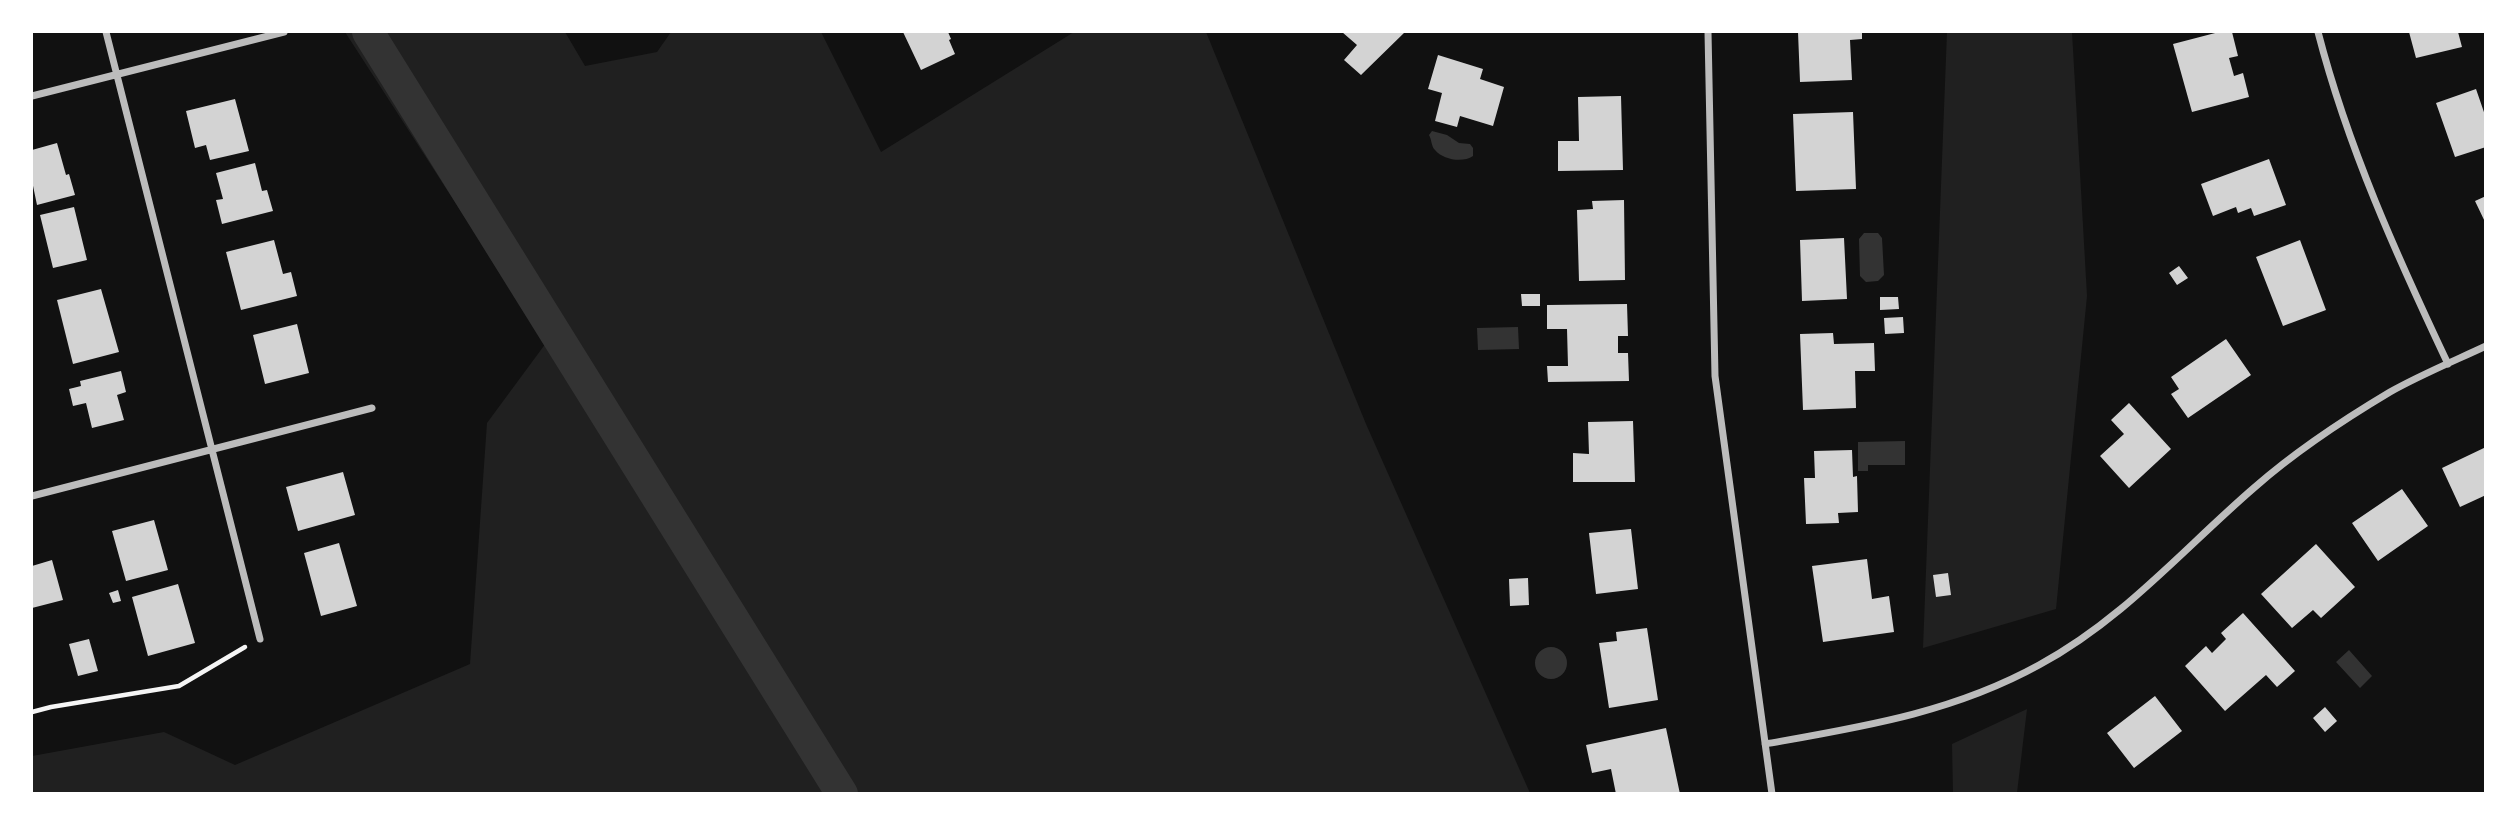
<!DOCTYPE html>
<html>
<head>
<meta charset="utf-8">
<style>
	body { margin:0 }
	#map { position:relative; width:2517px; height:825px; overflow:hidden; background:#111; font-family:"Varela Round",sans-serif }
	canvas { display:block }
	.frame { position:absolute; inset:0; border:33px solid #fff; pointer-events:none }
</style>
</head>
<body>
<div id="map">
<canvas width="2517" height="825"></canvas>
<div class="frame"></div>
</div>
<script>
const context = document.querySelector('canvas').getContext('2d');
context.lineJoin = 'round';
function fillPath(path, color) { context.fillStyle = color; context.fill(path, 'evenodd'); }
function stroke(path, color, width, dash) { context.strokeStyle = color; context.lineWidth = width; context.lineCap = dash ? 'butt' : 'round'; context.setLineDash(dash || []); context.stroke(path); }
fillPath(new Path2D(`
	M345 32H565L585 66 657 52 671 32H821L881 152 1074 32H1206L1366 424 1530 793H32V756L164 732 235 765 470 664 487 423 546 343Z
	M1947 32H2072L2087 296 2056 609 1923 648Z
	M2027 709 2017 793H1953L1952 744Z`), '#202020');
fillPath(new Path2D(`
	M1432 131 1447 135 1459 143 1470 144 1473 148V156C1463 163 1443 160 1435 150 1431 146 1432 140 1429 135Z
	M1864 233H1878L1882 238 1884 275 1878 281 1866 282 1860 276 1859 239Z
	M1518 327 1519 349 1478 350 1477 328Z
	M1905 441V465H1868V471H1858V442Z
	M1535 663a16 16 0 1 1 32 0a16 16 0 1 1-32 0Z
	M2349 650 2372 676 2360 688 2336 662Z`), '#333');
stroke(new Path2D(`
	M368 32 842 794`), '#333', 32);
fillPath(new Path2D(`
	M903 32H948L951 39 949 40 955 54 921 70Z
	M1342 32H1405L1361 75 1344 60 1357 45Z
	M1798 32H1862V39L1850 40 1852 80 1800 82Z
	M2219 32H2232L2238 56 2229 58 2234 76 2243 73 2249 97 2192 112 2173 44Z
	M2409 32H2458L2462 47 2416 58Z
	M1438 55 1483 69 1480 79 1504 87 1493 126 1460 116 1457 127 1435 121 1442 93 1428 89Z
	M2476 89 2486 118V147L2455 157 2436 103Z
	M1621 96 1623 170 1558 171V141H1579L1578 97Z
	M235 99 249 151 210 160 206 145 195 148 186 111Z
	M1853 112 1856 189 1796 191 1793 114Z
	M57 143 66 175 69 174 75 195 37 205 32 181V150Z
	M2269 159 2286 205 2254 216 2251 208 2238 213 2236 207 2213 216 2201 184Z
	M255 163 262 191 267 190 273 211 222 224 216 200 223 199 216 173Z
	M2486 196V224L2475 201Z
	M1624 200 1625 280 1579 281 1577 210 1593 209 1592 201Z
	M74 207 87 260 53 268 40 215Z
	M1844 238 1847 299 1802 301 1800 240Z
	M274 240 283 274 291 272 297 296 241 310 226 252Z
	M2300 240 2326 310 2283 326 2256 257Z
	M2179 266 2188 278 2177 285 2169 273Z
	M101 289 119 352 73 364 57 300Z
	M1521 294H1540V306H1522Z
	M1880 297H1898L1899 309 1880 310Z
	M1627 304 1628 336H1618V353H1628L1629 381 1548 382 1547 366H1568L1567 329H1547V305Z
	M1903 317 1904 333 1885 334 1884 318Z
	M297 324 309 373 265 384 253 335Z
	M1833 333 1834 344 1874 343 1875 371H1855L1856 408 1803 410 1800 334Z
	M2226 339 2251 375 2188 418 2171 394 2179 389 2171 377Z
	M121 371 126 392 117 395 124 420 92 428 86 403 73 406 69 389 81 386 80 381Z
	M2129 403 2171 449 2129 488 2100 456 2124 434 2111 420Z
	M1633 421 1635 482H1573V453L1589 454 1588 422Z
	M2486 447V495L2460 507 2442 468Z
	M1852 450 1853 477 1857 476 1858 512 1838 513 1839 523 1806 524 1804 478H1815L1814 451Z
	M343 472 355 515 298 531 286 487Z
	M2402 489 2428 526 2378 561 2352 523Z
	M154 520 168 570 126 581 112 531Z
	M1631 529 1638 589 1596 594 1589 533Z
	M339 543 357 606 321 616 304 553Z
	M2316 544 2355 587 2321 618 2313 610 2292 628 2261 594Z
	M1867 559 1872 599 1889 596 1894 632 1823 642 1812 566Z
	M52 560 63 600 32 608V566Z
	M1948 573 1951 595 1936 597 1933 575Z
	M1528 578 1529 605 1510 606 1509 579Z
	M178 584 195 643 148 656 132 597Z
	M118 590 121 601 113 603 109 593Z
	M2243 613 2295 671 2277 687 2266 675 2225 711 2185 666 2206 646 2212 653 2226 639 2221 633Z
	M1647 628 1658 700 1609 708 1599 643 1617 641 1616 632Z
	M89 639 98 671 78 676 69 644Z
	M2155 696 2182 731 2134 768 2107 733Z
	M2325 707 2337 721 2325 732 2313 718Z
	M1666 728 1680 794H1616L1611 769 1592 773 1586 745Z`), '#d3d3d3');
stroke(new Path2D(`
	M32 712 51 707 179 686 245 647`), '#f5f5f5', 4.5);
stroke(new Path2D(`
	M106 32 260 639
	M1708 32 1715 376 1772 794
	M2318 32C2348 148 2397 256 2448 364
	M32 96 284 32
	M32 496 372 408
	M1765 744C1861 727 1952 713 2039 665 2123 620 2184 548 2255 487 2296 451 2343 420 2390 392 2420 375 2454 361 2486 346`), '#bcbcbc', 7);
</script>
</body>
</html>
